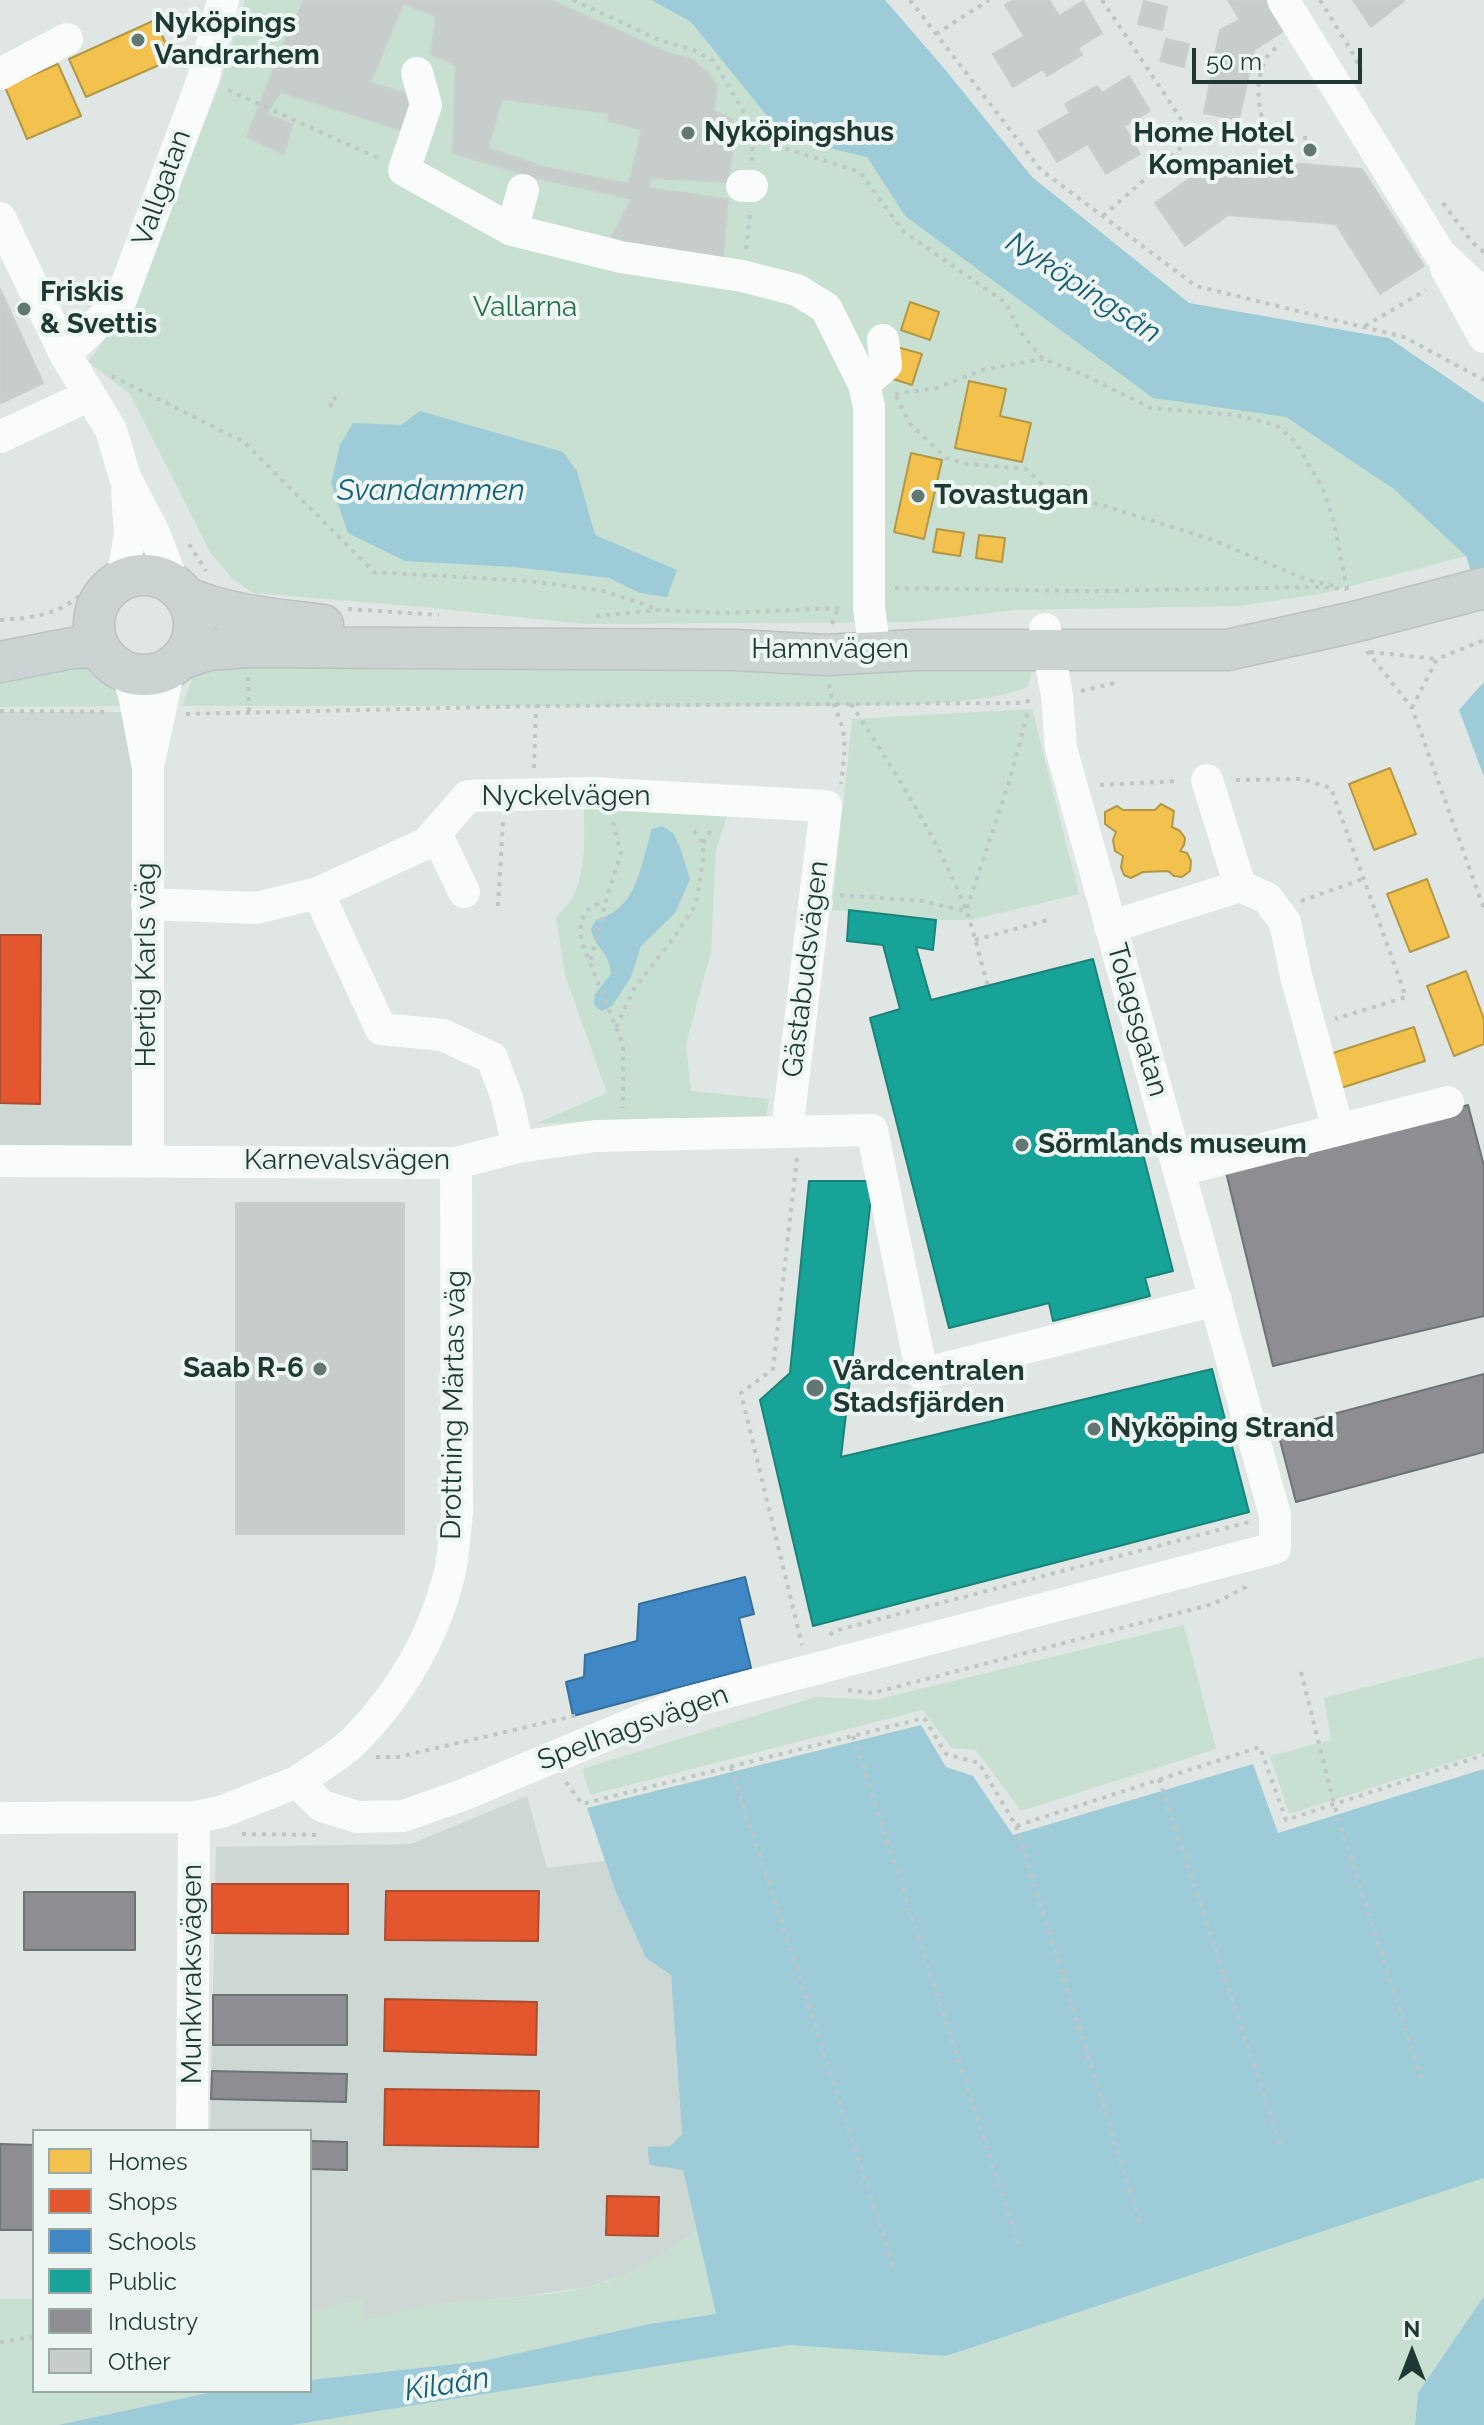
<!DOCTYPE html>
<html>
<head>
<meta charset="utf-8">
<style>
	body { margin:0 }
	#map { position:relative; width:1484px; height:2425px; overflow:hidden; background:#dfe6e4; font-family:Raleway,sans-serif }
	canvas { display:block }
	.legend { position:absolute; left:32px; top:2129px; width:280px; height:264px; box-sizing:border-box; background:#edf6f2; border:2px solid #9aaaa6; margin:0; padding:10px 14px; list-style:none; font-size:24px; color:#1e3934 }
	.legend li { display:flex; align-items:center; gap:16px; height:40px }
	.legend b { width:40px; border:2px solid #9aaaa6 }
	.north { position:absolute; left:1372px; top:2313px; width:80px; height:80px; -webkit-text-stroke:6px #edf6f2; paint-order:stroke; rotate:0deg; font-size:22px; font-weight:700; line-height:32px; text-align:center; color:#1e3934 }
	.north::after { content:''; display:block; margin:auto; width:28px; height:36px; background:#1e3934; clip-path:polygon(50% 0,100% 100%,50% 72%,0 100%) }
	.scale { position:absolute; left:1192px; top:48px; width:170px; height:36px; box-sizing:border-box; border:4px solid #1e3934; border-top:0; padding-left:10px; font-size:24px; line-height:28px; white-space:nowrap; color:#1e3934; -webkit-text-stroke:6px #edf6f2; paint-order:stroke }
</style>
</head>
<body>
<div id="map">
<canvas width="1484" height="2425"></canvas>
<ul class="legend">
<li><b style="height:22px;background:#f2c14e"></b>Homes</li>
<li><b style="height:22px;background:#e4572e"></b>Shops</li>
<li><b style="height:22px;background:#3f88c5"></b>Schools</li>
<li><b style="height:22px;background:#17a398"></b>Public</li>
<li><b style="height:22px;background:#8d8d92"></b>Industry</li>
<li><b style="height:22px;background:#c7cdcb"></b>Other</li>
</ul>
<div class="north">N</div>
<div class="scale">50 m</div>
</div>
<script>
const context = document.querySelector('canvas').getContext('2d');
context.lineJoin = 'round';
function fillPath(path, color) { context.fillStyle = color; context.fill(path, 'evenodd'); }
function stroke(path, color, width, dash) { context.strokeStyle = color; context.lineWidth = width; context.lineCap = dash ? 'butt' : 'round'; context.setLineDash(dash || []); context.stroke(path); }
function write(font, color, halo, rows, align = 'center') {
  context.font = font + ' Raleway,sans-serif'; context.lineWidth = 8; context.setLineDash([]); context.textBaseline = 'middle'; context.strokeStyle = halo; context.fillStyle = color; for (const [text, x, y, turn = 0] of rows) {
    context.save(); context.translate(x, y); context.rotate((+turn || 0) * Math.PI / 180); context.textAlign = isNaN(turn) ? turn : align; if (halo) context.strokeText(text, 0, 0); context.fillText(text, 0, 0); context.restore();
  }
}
fillPath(new Path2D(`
	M0 712H140L134 1149H0Z
	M527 1796 547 1868 605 1861 615 1890 646 1958 671 1975 682 2134 649 2165 683 2170 697 2231 661 2256 624 2275 588 2287 518 2297 428 2305 364 2321 360 2300 310 2312V2131H210L216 1847 411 1844Z`), '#cdd8d4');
fillPath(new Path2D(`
	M245 0H651L691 22 785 138 867 157 905 216 1153 398 1286 417 1395 490 1466 556 1320 594 1239 606 1015 610 914 622 584 624 423 607 253 593 232 578 210 552 130 394 88 362 131 304 219 86Z
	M215 659 1033 666 1028 687C973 708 881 704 821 706H182L193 676Z
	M99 662 122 681 136 706 0 707V674Z
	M1032 709 1079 894 970 920H936L832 910 852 719Z
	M584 806 728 813 716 850 711 952 686 1044 691 1091 769 1099 765 1123 659 1118 535 1124 607 1093 565 975 556 917C589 889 584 846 584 806Z
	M1184 1625 1216 1749 1021 1811 976 1750 952 1748 922 1710 590 1795 582 1769 816 1697 875 1700Z
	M1484 1657V1752L1289 1814 1270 1756 1331 1740 1324 1698Z
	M1484 2178V2296L1418 2393 1415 2425H292L789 2345 946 2356Z
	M697 2231 716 2314 649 2324 483 2361 310 2380V2312L360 2300 364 2321C386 2316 408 2308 430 2305 482 2298 537 2299 588 2287 629 2277 663 2255 697 2231Z
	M0 2299H34V2391H217L58 2425H0Z`), '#c7e0d1');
fillPath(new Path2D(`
	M651 0H885L943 67 1032 177 1189 303 1389 338 1484 403V612L1466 556 1395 490 1286 417 1153 398 905 216 867 157 785 138 691 22Z
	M420 411 563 452 577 471 595 535 677 570 667 597 640 593 609 578 514 567 405 561 348 533 331 484 340 445 353 423 401 425Z
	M1484 682V777L1459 710Z
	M662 826 673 833 680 847 690 879 675 913 641 946 631 977 612 1006 602 1011 594 1005 595 994 611 974C609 949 595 950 591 929L596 920C639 908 640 865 652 829Z
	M921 1725 946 1767 973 1776 1013 1835 1253 1764 1278 1833 1484 1769V2178L946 2356 789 2345 292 2425H58L217 2391H310V2380L483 2361 649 2324 716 2314 683 2170 649 2165 648 2147 670 2146 682 2134 671 1975 646 1958 615 1890 587 1808Z
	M1484 2296V2425H1415L1418 2393Z`), '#9dcbd7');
const homes = new Path2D(`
	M155 20 173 59 86 97 69 59Z
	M58 64 81 116 27 139 5 87Z
	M910 302 939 312 930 340 901 330Z
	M897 347 922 354 912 385 887 377Z
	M969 381 1006 389 1000 416 1031 423 1022 462 955 448Z
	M911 453 942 460 924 539 894 532Z
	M937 529 964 533 960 556 933 552Z
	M979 535 1005 538 1002 562 976 558Z
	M1390 768 1416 834 1374 850 1349 784Z
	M1161 804 1174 811 1172 827 1180 831 1185 838 1184 845 1180 851 1187 853 1191 861 1190 871 1182 877 1174 876 1168 871 1143 872 1131 878 1124 875 1121 867 1123 856 1115 851 1113 840 1116 832 1105 824V812L1117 806 1123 810H1155Z
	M1427 879 1449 937 1410 952 1387 894Z
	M1466 971 1484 1019V1044L1454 1056 1427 986Z
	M1414 1027 1425 1061 1341 1088 1330 1054Z`);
fillPath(homes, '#f2c14e');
stroke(homes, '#b29846', 2);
const shops = new Path2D(`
	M0 935H41L40 1104 0 1103Z
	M212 1884H348V1934L212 1933Z
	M386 1891H539L538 1941 385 1940Z
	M385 1999 537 2002 536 2055 384 2051Z
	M385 2089 539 2091 538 2147 384 2145Z
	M607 2196 659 2197 658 2236 606 2235Z`);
fillPath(shops, '#e4572e');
stroke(shops, '#a94e30', 2);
const schools = new Path2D(`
	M745 1577 754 1614 739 1618 751 1668 573 1716 566 1682 584 1677 585 1655 637 1641 639 1604Z`);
fillPath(schools, '#3f88c5');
stroke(schools, '#35709a', 2);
const public = new Path2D(`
	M849 910 936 920 933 950 916 947 931 1000 1093 959 1173 1271 1145 1278 1150 1296 1053 1321 1049 1303 949 1328 870 1018 900 1009 883 945 847 941Z
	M809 1181H873L841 1457 1212 1369 1249 1512 813 1626 760 1400 790 1373Z`);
fillPath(public, '#17a398');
stroke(public, '#19837a', 2);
const industry = new Path2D(`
	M1468 1105 1484 1166V1316L1273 1366 1225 1168Z
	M1484 1374V1452L1296 1502 1277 1429Z
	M24 1892H135V1950H24Z
	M213 1995H347V2045H213Z
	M212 2071 347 2074 346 2102 211 2099Z
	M310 2141 347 2142V2170L310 2169Z
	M0 2144 34 2145V2230H0Z`);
fillPath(industry, '#8d8d92');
stroke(industry, '#6c7476', 2);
const building = new Path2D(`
	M304 0H550L666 52 691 59 708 73 717 86 714 111 730 118 736 125 728 182 650 178 649 188 728 199 722 266 606 246 632 199 533 177 453 153 456 65 431 54 436 16 403 4 370 83 412 95 402 130 281 92 266 114 292 124 284 154 247 137 277 60ZM502 99 610 113 608 121 642 129 629 184 543 167 488 148Z
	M1014 0H1049L1059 16 1083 1 1102 33 1078 48 1082 55 1047 76 1043 69 1013 87 993 54 1024 36 1005 5Z
	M1228 0H1266L1285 30 1254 50 1239 120 1204 113 1220 30 1240 20Z
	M1353 0H1403L1404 1 1371 27Z
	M1144 1 1167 7 1162 30 1138 24Z
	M1166 39 1189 44 1184 67 1160 61Z
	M1129 76 1150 111 1124 126 1140 154 1106 174 1088 144 1057 162 1038 131 1070 113 1065 104 1097 86 1102 93Z
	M1220 157 1362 169 1424 266 1380 294 1336 224 1228 215 1185 246 1155 203Z
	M0 289 43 383 1 403 0 402Z
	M236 1203H404V1534H236Z`);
fillPath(building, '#c7cdcb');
stroke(building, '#c8cfcd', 2);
const major = new Path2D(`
	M94 625a50 50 0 1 1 100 0a50 50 0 1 1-100 0Z
	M185 597C230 616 276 619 323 625
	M181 659 208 650 248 647 735 650 826 655 915 650H1227L1354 622 1484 588
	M0 662 72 648 98 647`);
stroke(major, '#bac3c1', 43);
stroke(new Path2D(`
	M573 0 662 41 694 50 714 61 753 128 784 148 860 172 903 231 1006 303 1019 330 1043 359 1082 374 1151 408 1235 415 1276 425 1295 441 1323 489 1333 519 1348 594
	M910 0 1041 170 1196 286 1404 337 1484 380
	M1102 0 1193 137
	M1320 0 1355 57 1361 71
	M936 34 989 0
	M228 90 380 159
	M1266 136C1260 110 1252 83 1267 57 1270 52 1276 48 1281 44
	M752 161 753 128
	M1443 203 1472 242 1484 252
	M1103 216 1193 137 1307 138
	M746 249 750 214
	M1365 326 1426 290
	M112 376 244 442 374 572 529 581 604 591 660 610
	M895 394 937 388 982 370 1043 359
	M896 396 911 425 946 458 968 464 1026 469 1052 493 1105 506 1213 540 1305 579 1335 586
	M336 397 329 403 336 411
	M189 544 206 571
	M895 588 1088 591 1320 587 1346 589
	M348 609 439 615
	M596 616 660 610 724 613 839 608
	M0 620C39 618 72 612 95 578
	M832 624 838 608
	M1367 651 1412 708 1484 909
	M1370 652 1437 659
	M248 677 249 711
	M829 684C831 700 837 711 842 726 847 744 843 766 841 784
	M1081 691 1115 683
	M851 704C893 769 937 836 965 908 975 933 980 960 988 986
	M1412 708 1437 659 1484 640
	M0 711 110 712
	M186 714 536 706 1020 703 1033 700
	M534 768 536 706
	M1236 780 1302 779 1331 788 1406 997 1335 1019
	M1100 785 1180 781
	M613 822 621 853 606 901 590 907 581 920V940L623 1045V1108
	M703 843 712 828
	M840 895 922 901 966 911 1009 782 1029 708
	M1301 901 1363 879
	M498 906 503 821
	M975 940 1051 919
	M591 960 606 901
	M616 1027 635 987 672 940 696 904 703 860V843L690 826
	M797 1158 773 1369 741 1393 802 1645
	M830 1635 834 1631 1249 1522
	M1301 1672 1334 1804 1422 2081
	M848 1690 873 1693 1213 1604 1246 1587 1249 1583
	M853 1736 1019 2246
	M376 1757H398L578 1715
	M731 1767 895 2271
	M1159 1779 1282 2149
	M566 1782 582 1804 924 1718 946 1754 979 1763 1016 1826 1260 1747 1286 1820 1484 1755
	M1016 1826 1141 2225
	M242 1834 318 1835
	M0 2342 34 2337`), '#bec7c5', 4, [4, 6]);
stroke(new Path2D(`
	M1283 0 1440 254 1471 283 1484 291
	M417 73 426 105 404 170 512 230 621 257 742 276 797 290 826 308 864 384 869 407V608L875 653
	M0 74 67 39
	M742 186H752
	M0 218 65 354 111 430 125 477 154 533 174 585
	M512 230 523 190
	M1446 268 1484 337
	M65 354 120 302 203 79 223 0
	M864 384 886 365 883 340
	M0 437 90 395
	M122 580 130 534 127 492
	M127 672 134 695 148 768V1162
	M150 758 169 668
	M1207 780 1240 886
	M436 833 464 892
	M318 893 381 1029 443 1035 492 1058 507 1098 518 1147
	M147 904 256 908 318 893 427 843 468 796 590 793 826 806 787 1131
	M1110 927 1240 886 1267 898 1285 922 1296 976 1338 1129
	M0 1161 456 1163 518 1147 595 1136 872 1130 922 1374 1216 1300
	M1180 1170 1448 1102
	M297 1782C316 1768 340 1756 356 1739 401 1693 433 1638 449 1576 454 1556 454 1535 457 1515L456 1163
	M0 1818 194 1817 221 1812 297 1782 322 1806 357 1817 403 1816 463 1795 678 1705 1275 1548V1515L1061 748 1057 696 1045 629
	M192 2131 194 1817`), '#fafbfb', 32);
stroke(major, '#cbd4d2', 40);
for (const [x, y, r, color] of [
	[138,40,8,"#627672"],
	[688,133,8,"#627672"],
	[1310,150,8,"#627672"],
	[24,309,8,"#627672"],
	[918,496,8,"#627672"],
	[1022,1145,8,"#627672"],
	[320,1369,8,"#627672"],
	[815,1388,10,"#627672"],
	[1094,1429,8,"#627672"]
]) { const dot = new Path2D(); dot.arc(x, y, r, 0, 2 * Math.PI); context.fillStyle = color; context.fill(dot); stroke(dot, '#edf6f2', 3); }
write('bold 28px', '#1e3934', '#edf6f2', [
	["Nyköpings",154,24],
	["Vandrarhem",154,56],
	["Nyköpingshus",704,133],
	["Home Hotel",1294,134,"right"],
	["Kompaniet",1294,166,"right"],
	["Friskis",40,293],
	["& Svettis",40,325],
	["Tovastugan",934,496],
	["Sörmlands museum",1038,1145],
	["Saab R-6",304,1369,"right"],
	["Vårdcentralen",833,1372],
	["Stadsfjärden",833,1404],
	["Nyköping Strand",1110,1429]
], 'left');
write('28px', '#1e3934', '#edf6f2', [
	["Vallgatan",162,188,-70],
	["Hamnvägen",830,650],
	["Nyckelvägen",566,797],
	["Hertig Karls väg",147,965,-90],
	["Gästabudsvägen",806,969,-83],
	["Tolagsgatan",1137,1020,74],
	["Karnevalsvägen",347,1161],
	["Drottning Märtas väg",454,1405,-89],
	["Spelhagsvägen",633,1728,-20],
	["Munkvraksvägen",193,1974,-90]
]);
write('28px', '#277149', '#edf6f2', [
	["Vallarna",525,308]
]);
write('italic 30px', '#175f76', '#edf6f2', [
	["Nyköpingsån",1083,288,33],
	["Svandammen",431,491],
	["Kilaån",447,2385,-9]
]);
</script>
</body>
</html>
